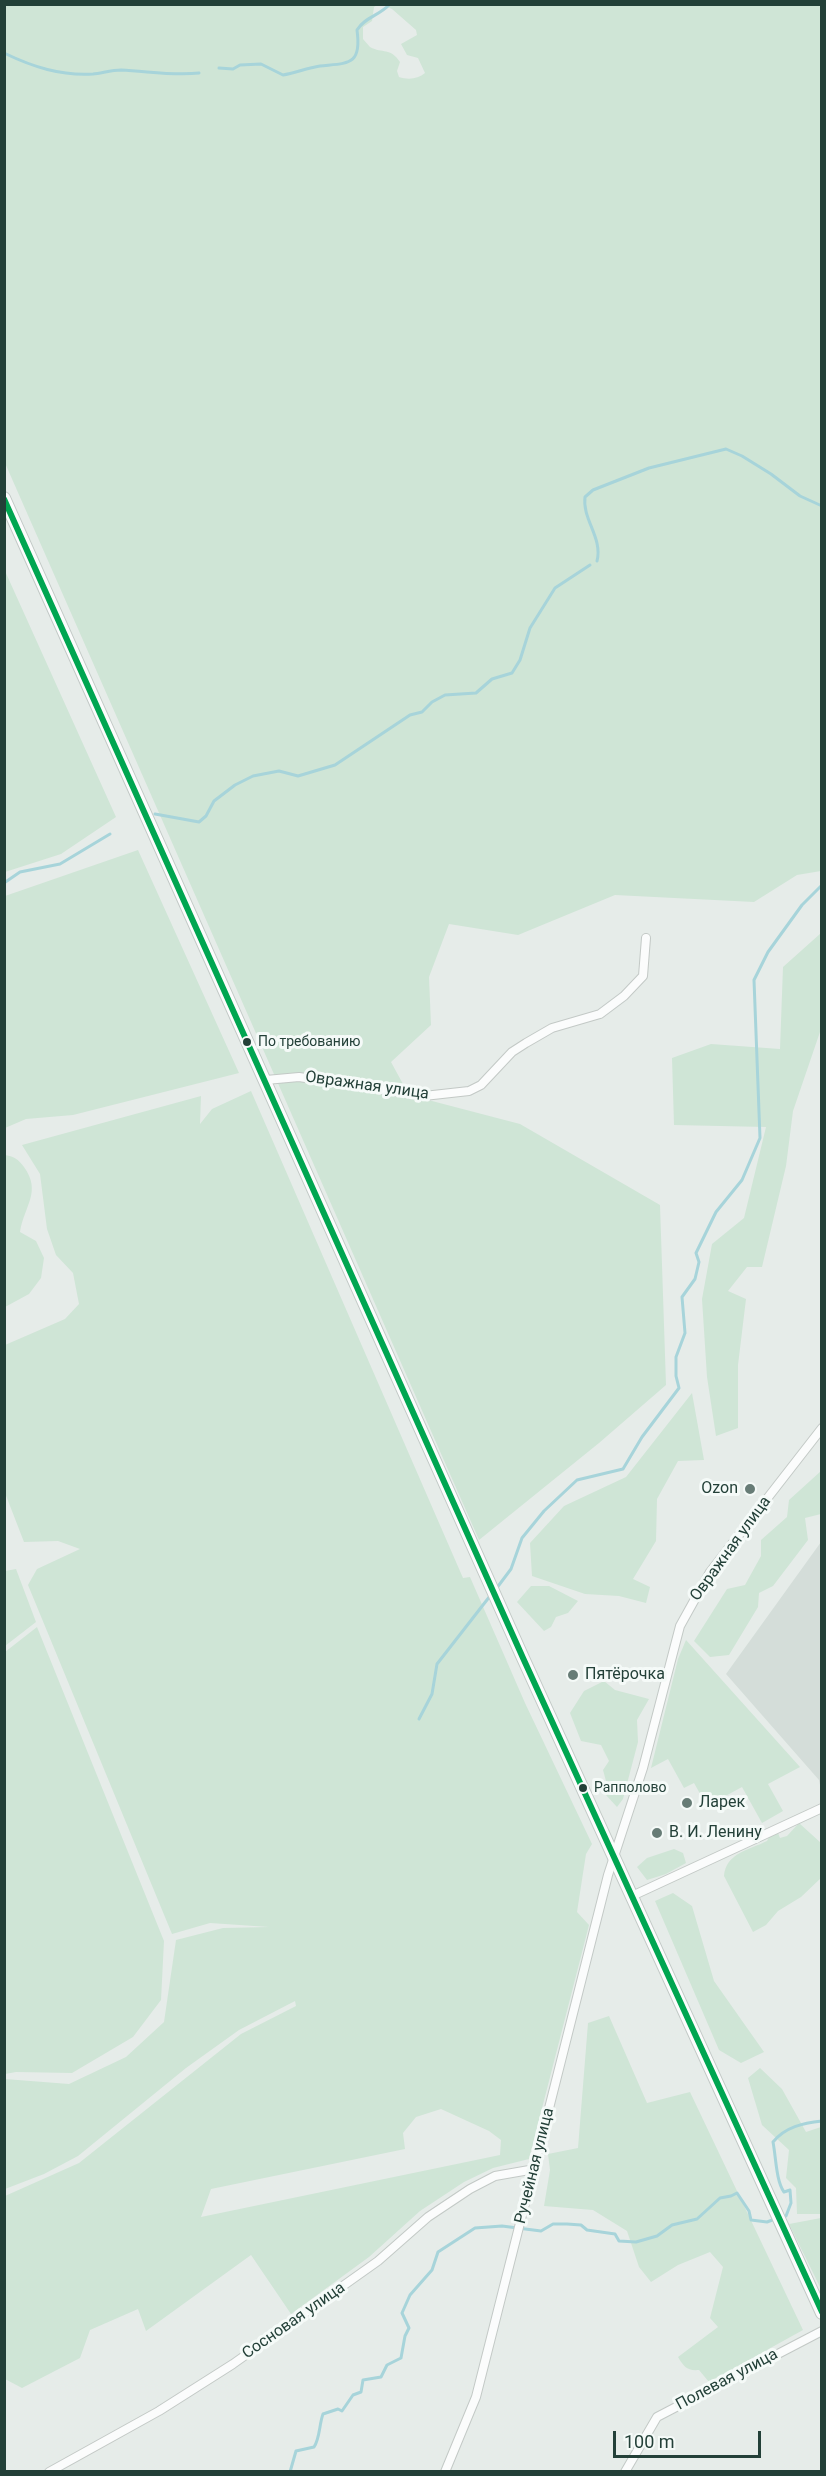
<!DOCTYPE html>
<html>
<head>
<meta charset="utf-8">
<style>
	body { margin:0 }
	#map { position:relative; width:826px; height:2476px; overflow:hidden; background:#e6ece9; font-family:Roboto,sans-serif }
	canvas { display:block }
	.frame { position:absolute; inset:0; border:6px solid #234038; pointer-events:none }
	.scale { position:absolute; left:613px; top:2431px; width:148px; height:27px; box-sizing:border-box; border:3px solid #234038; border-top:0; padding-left:8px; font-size:18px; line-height:21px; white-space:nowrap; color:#234038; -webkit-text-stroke:4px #f5faf8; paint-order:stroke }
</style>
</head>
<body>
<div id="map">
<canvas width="826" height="2476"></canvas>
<div class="frame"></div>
<div class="scale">100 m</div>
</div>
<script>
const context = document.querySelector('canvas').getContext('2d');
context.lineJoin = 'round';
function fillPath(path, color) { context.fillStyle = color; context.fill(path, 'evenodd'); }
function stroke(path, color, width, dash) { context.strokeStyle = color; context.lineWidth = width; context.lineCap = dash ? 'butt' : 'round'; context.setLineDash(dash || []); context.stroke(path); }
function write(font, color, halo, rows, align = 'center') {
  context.font = font + ' Roboto,sans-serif'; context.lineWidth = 6; context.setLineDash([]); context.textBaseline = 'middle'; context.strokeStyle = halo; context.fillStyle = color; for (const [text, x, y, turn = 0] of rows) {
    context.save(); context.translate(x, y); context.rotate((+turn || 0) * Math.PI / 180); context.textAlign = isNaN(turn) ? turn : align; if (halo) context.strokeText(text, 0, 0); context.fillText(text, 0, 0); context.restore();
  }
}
fillPath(new Path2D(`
	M821 1542V1790L819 1780 726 1674Z`), '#d4ddd9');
fillPath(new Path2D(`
	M4 5H377L374 7 372 21 363 27V39L370 47C383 54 390 47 400 62L397 71 399 77C408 80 418 79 425 73L418 58 407 55 401 44 417 35 416 30 392 9 383 5H821V871L797 875 754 902 615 895 518 935 449 924 429 977 431 1025 391 1062 409 1095 520 1124 660 1205 666 1385 599 1443 479 1540 5 463Z
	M5 571 116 817 61 854 5 872Z
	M138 850 239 1073 73 1115 26 1119 5 1128V896Z
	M821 933V1029L793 1111 786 1166 762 1267H747L728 1291 746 1299 738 1365V1428L716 1436 707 1377 702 1299 712 1244 744 1218 766 1127 674 1125 672 1058 711 1044 780 1049 783 967Z
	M251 1091 463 1578 470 1577 525 1703 592 1844 586 1854 577 1912 589 1925 529 2159 493 2168 464 2182 420 2211 369 2257 291 2314 251 2255 146 2331 138 2309 90 2330 80 2358 22 2388 5 2379V2196L79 2163 241 2034 296 2006 295 2001 239 2030 186 2068 78 2156 44 2174 5 2189V2079L69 2084 126 2057 164 2022 176 1940 223 1928 269 1927 210 1923 172 1934 28 1585 37 1569 80 1549 58 1541 24 1542 5 1493V1345L65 1319 79 1304 73 1273 56 1255 47 1229 40 1174 22 1145 201 1096 200 1124 212 1109ZM441 2109 489 2131 501 2140 500 2155 201 2217 211 2189 405 2149 403 2133 416 2117Z
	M4 1155C14 1156 18 1159 24 1167 42 1192 24 1206 20 1232L36 1241 44 1258 41 1278 29 1294 5 1307Z
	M692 1393 704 1460 678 1461 657 1499 656 1541 633 1579 650 1587 646 1603 619 1596 585 1594 532 1576 530 1543 564 1506 626 1477Z
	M821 1471V1514L805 1518 808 1540 773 1586 759 1593 758 1607 729 1655 710 1657 694 1641 727 1589 745 1585 761 1556V1540L787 1517 789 1500Z
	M16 1569 36 1622 5 1646V1571Z
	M531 1586H549L578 1601 568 1613 556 1617 551 1627 544 1631 517 1602Z
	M37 1627 164 1941 161 2000 133 2037 72 2073 16 2072 5 2074V1652Z
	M686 1640 800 1767 768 1784 783 1811 762 1823 742 1787 707 1806 694 1783 684 1788 668 1759 651 1768 678 1659Z
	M604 1681 615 1690 649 1699 637 1720 638 1742 623 1799 617 1807 605 1794 606 1781 603 1770 609 1761 601 1745 581 1741 570 1713 584 1691Z
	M799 1823 821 1843V1878L801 1897 778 1911 766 1925 753 1932 724 1876C726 1853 749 1850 767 1841L769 1837 778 1833 780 1838 787 1836Z
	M674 1849 683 1853 686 1863 666 1874 647 1880 637 1867 647 1858Z
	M673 1893 692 1906 714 1981 764 2052 741 2063 719 2050 655 1901Z
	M609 2016 647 2103 690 2092 803 2330 709 2382 699 2370C687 2371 684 2367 678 2357L718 2327 710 2318 723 2267 710 2252 678 2265 651 2282 639 2267 627 2231 593 2210 544 2206 550 2170 548 2154 578 2148 588 2023Z
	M760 2068 782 2089 806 2132 821 2127V2214H797L796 2188 786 2178 789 2150 762 2125 748 2078Z
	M821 2218H822L821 2289 789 2224Z`), '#cfe5d6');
stroke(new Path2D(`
	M4 53C33 67 61 76 93 74 102 73 112 70 121 70 147 71 173 76 199 73
	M219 68 233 69 240 65 261 64 283 75C295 73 307 68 320 66 348 63 362 66 357 30 365 17 379 16 390 4
	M597 561C603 538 582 519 585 497L593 490 649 468 726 449 742 456 771 474 800 496 822 506
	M155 814 199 822 206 816 214 801 235 785 253 776 279 771 298 776 335 765 410 715 422 712 432 702 445 695 476 693 492 679 512 673 520 660 530 628 555 588 590 565
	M4 883 20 872 60 864 110 834
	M496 1589 511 1569 522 1538 544 1511 577 1480 623 1469 642 1437 679 1388 676 1376V1357L685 1333 682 1297 695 1279 699 1262 696 1253 716 1212 742 1180 760 1138 754 980 768 952 802 905 822 885
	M419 1719 432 1694 437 1664 490 1596
	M782 2217 786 2216 791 2203 790 2190 784 2192C776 2181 776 2157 773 2142 785 2127 803 2123 822 2121
	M290 2472 296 2451 314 2447C320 2438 319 2425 323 2414L338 2409 342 2411 353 2395 361 2392 363 2380 381 2377 387 2365 401 2358 405 2336 409 2328 402 2313 410 2295 432 2270 438 2252 475 2228 502 2226 541 2231 553 2224H567L581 2225 587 2230 615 2234 619 2241 636 2242 657 2236 672 2225 697 2219 720 2198 731 2196 737 2193 749 2211 751 2220 767 2222 775 2219`), '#a7d4da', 3);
const street = new Path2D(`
	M266 1080 299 1077 424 1096 469 1091 481 1085 512 1052 526 1043 552 1028 600 1014 624 996 643 976 646 938
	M632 1896 822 1808
	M49 2472 159 2411 233 2364 378 2261 428 2217 470 2189 495 2176 535 2169
	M445 2472 476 2397 608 1875 643 1768 680 1626 710 1572 822 1428
	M625 2472 657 2417 822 2331`);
const secondary = new Path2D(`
	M4 498 523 1658 822 2313`);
stroke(street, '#c3c9c6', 10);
stroke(secondary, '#c2c9c6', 14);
stroke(street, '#fbfcfc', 8);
stroke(secondary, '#fbfcfc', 12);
stroke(new Path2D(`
	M4 499 523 1658 822 2312`), '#00a651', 6);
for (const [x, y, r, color] of [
	[247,1042,5,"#234038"],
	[750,1489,6,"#677c76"],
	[573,1675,6,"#677c76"],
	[583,1788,5,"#234038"],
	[687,1803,6,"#677c76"],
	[657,1833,6,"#677c76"]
]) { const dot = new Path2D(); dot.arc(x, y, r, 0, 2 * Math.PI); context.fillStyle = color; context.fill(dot); stroke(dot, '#f5faf8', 2); }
write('14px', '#234038', '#f5faf8', [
	["По требованию",258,1042],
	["Рапполово",594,1788]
], 'left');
write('16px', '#234038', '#f5faf8', [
	["Овражная улица",367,1086,8],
	["Овражная улица",731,1549,-54],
	["Ручейная улица",535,2166,-76],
	["Сосновая улица",294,2321,-35],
	["Полевая улица",727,2380,-28]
]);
write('16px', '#234038', '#f5faf8', [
	["Ozon",738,1489,"right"],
	["Пятёрочка",585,1675],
	["Ларек",699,1803],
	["В. И. Ленину",669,1833]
], 'left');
</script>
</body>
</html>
